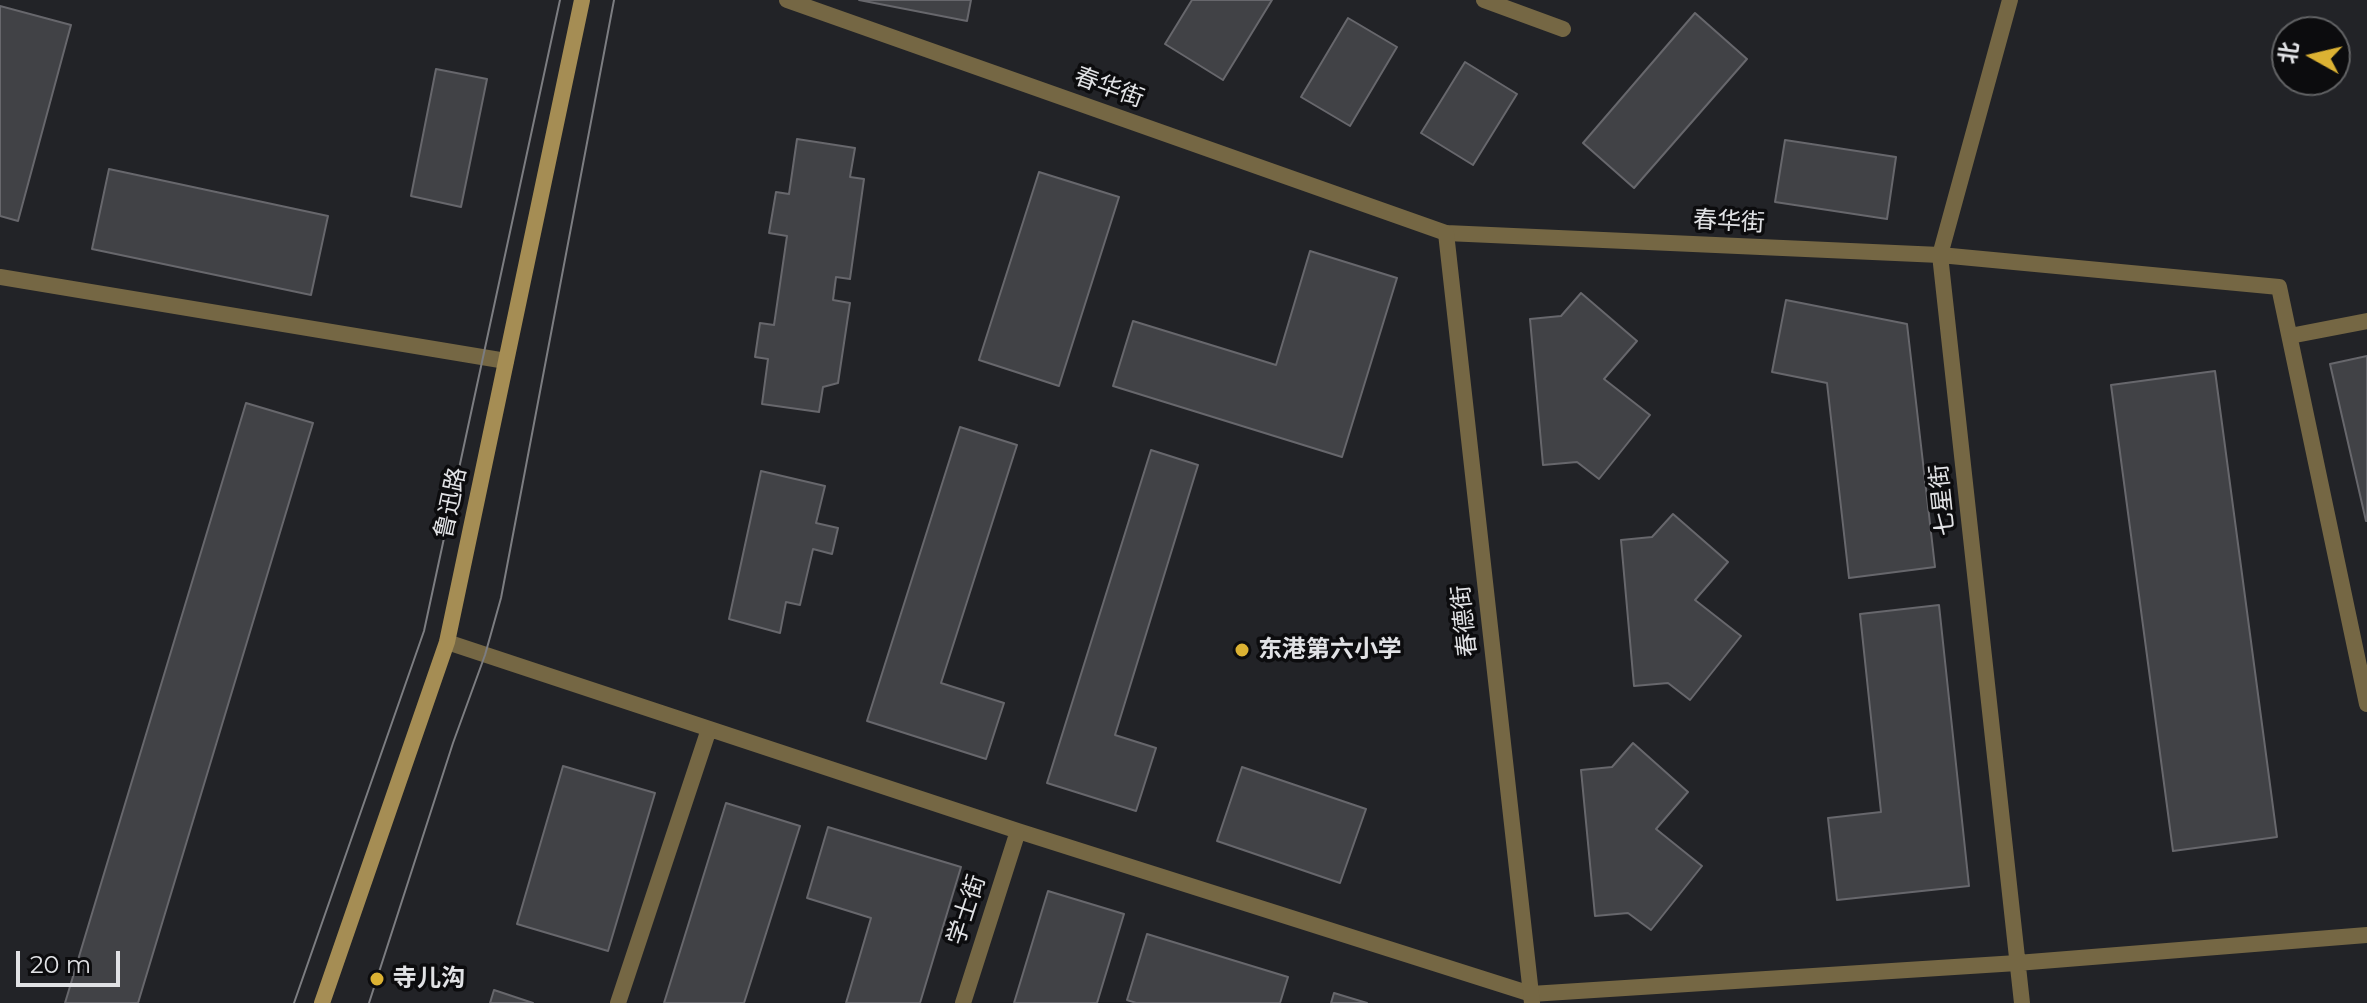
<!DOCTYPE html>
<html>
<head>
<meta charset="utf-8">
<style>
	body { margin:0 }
	#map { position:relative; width:2367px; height:1003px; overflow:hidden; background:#222327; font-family:Montserrat,"Noto Sans SC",sans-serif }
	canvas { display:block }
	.north { position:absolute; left:2271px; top:16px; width:80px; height:80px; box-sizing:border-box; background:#0c0c0e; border:2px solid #616264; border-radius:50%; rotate:278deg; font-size:22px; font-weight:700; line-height:32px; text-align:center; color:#e1e2e5 }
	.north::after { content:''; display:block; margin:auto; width:28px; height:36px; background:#dcb233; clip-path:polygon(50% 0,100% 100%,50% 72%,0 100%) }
	.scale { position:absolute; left:16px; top:951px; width:104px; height:36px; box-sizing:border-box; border:4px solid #e1e2e5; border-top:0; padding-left:10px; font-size:24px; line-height:28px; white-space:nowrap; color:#e1e2e5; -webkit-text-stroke:6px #0c0c0e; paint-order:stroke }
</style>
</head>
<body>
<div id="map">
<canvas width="2367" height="1003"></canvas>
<div class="north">北</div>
<div class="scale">20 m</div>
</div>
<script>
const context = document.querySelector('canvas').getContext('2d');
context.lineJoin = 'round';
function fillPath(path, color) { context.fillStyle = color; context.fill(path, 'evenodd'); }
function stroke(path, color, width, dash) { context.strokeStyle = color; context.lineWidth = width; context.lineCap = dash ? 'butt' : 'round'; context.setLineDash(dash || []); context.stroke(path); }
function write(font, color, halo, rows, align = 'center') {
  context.font = font + ' Montserrat,"Noto Sans SC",sans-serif'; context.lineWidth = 7; context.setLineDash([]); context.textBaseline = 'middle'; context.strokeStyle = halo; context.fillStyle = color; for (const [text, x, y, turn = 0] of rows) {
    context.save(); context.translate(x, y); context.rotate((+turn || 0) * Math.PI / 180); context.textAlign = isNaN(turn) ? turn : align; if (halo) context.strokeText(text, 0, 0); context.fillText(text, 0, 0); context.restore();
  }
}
const building = new Path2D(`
	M859 0H971L967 21Z
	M1192 0H1272L1223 80 1165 44Z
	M0 6 71 25 18 221 0 216Z
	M1695 13 1747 59 1634 188 1583 143Z
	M1348 18 1397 47 1350 126 1301 97Z
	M1465 62 1517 94 1473 165 1421 133Z
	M436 69 487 79 461 207 411 196Z
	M797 139 855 148 850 177 864 179 850 279 836 277 833 300 850 303 838 383 823 387 819 412 762 404 768 359 755 357 760 323 774 325 787 236 769 233 776 192 789 194Z
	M1785 140 1896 157 1887 219 1775 202Z
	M109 169 328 216 311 295 92 249Z
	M1039 172 1119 197 1059 386 979 360Z
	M1310 251 1397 278 1342 457 1113 386 1133 321 1276 365Z
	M1581 293 1637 341 1604 379 1650 415 1599 479 1577 462 1543 465 1530 319 1561 316Z
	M1786 300 1907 324 1935 567 1849 578 1827 383 1772 372Z
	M2367 356V521H2366L2330 364Z
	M2215 371 2277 837 2173 851 2111 385Z
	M246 403 313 423 138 1003H65Z
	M960 427 1017 445 941 683 1004 703 986 759 867 721Z
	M1151 450 1198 465 1115 735 1156 748 1136 811 1047 783Z
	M761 471 825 486 816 523 838 528 832 554 813 549 800 605 786 602 780 633 729 619Z
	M1673 514 1728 562 1695 600 1741 636 1690 700 1668 683 1634 686 1621 540 1652 537Z
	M1939 605 1969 886 1837 900 1828 818 1881 812 1860 614Z
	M1633 743 1688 792 1656 829 1702 866 1651 930 1628 913 1595 916 1581 770 1612 767Z
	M563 766 655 793 608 951 517 924Z
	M1242 767 1366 809 1340 883 1217 841Z
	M726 803 800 826 744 1003H664Z
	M828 827 961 867 920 1003H846L871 918 807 898Z
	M1048 891 1124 914 1097 1003H1014Z
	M1147 934 1288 977 1280 1003H1136L1127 1000Z
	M494 990 533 1003H490Z
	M1334 993 1367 1003H1331Z`);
fillPath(building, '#414246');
stroke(building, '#67676c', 2);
stroke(new Path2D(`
	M787 0 1446 233 1940 255 2279 287 2367 704
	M1484 0 1563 29
	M2010 0 1940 255 2022 1003
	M0 277 506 361
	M2290 336 2367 321
	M447 642 1018 831 1531 994 2017 963 2367 935
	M618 1003 709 729
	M963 1003 1018 831`), '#756744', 16);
stroke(new Path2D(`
	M1446 233 1532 1003`), '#756744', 16);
stroke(new Path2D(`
	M322 1003 447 642 582 0`), '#a58d54', 16);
stroke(new Path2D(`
	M294 1003 424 631 560 0
	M369 1003 453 743 485 655 501 598 614 0`), '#7c7d81', 2);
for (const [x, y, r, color] of [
	[1242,650,8,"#dcb233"],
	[377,979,8,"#dcb233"]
]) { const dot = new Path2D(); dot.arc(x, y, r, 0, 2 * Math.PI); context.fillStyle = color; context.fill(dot); stroke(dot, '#0c0c0e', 3); }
write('24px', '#e1e2e5', '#0c0c0e', [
	["春华街",1109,88,20],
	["春华街",1729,222,3],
	["七星街",1943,500,-96],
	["鲁迅路",451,503,-78],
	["春德街",1465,621,-96],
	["学士街",967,910,-72]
]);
write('bold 24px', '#e1e2e5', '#0c0c0e', [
	["东港第六小学",1258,650],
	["寺儿沟",393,979]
], 'left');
</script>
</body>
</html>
